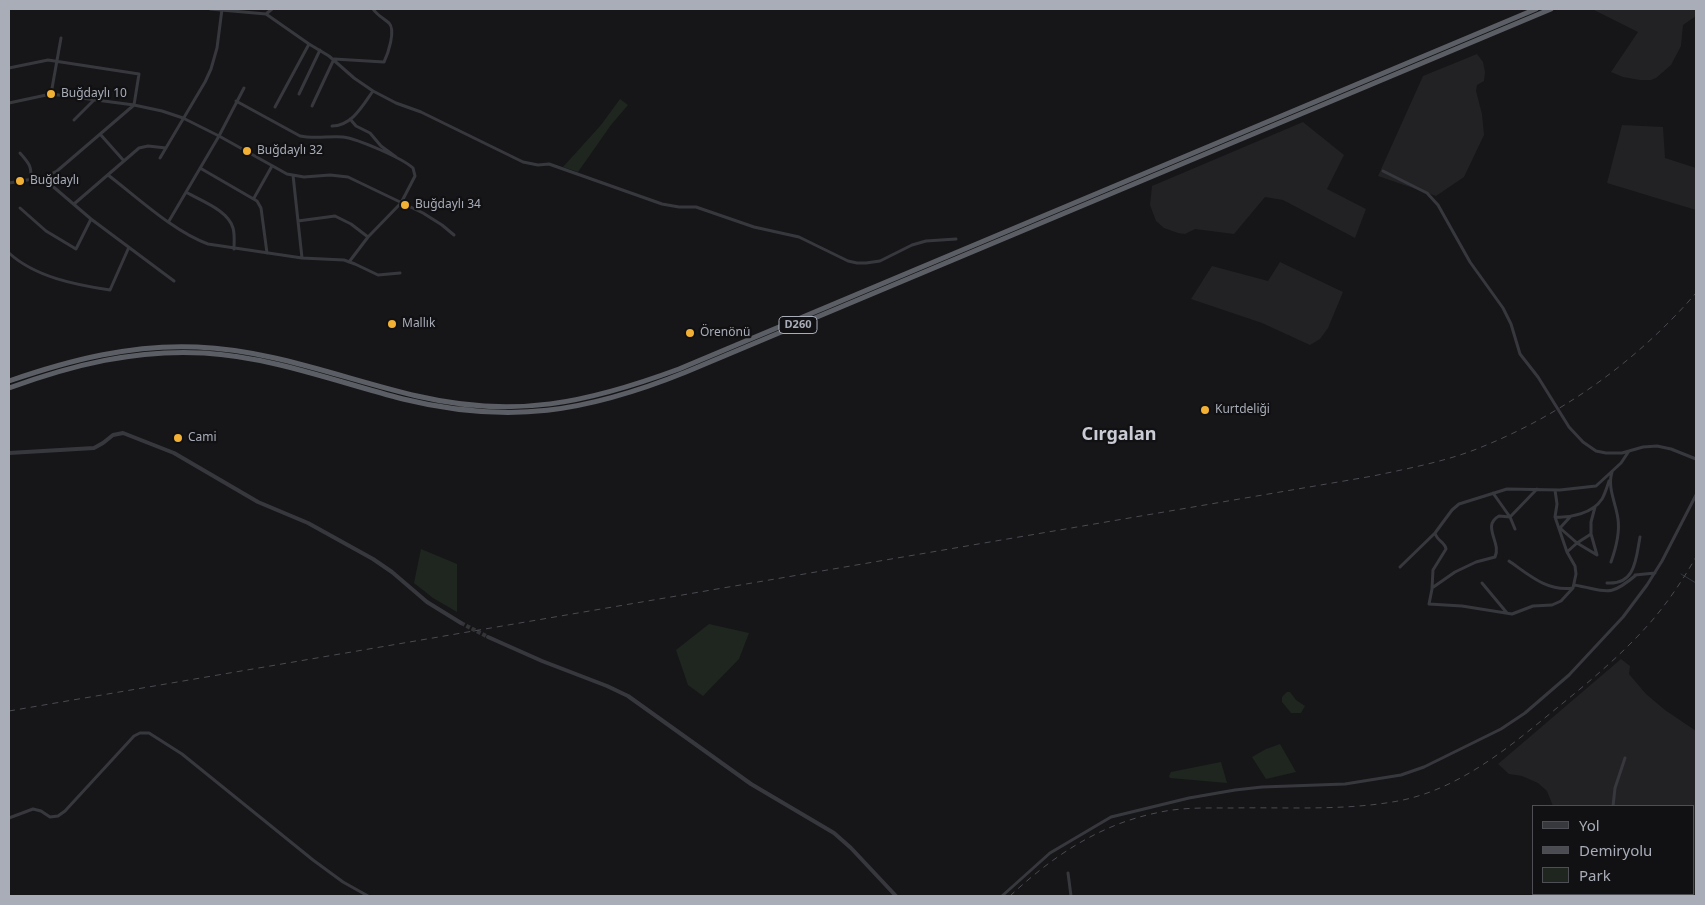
<!DOCTYPE html>
<html>
<head>
<meta charset="utf-8">
<style>
	body { margin:0 }
	#map { position:relative; width:1705px; height:905px; overflow:hidden; background:#161618; font-family:"Noto Sans",sans-serif }
	canvas { display:block }
	.frame { position:absolute; inset:0; border:10px solid #a8adb8; pointer-events:none }
	.legend { position:absolute; left:1532px; top:805px; width:162px; height:90px; box-sizing:border-box; background:#111113; border:1px solid #4d4f55; margin:0; padding:6px 9px; list-style:none; font-size:15px; color:#a8adb8 }
	.legend li { display:flex; align-items:center; gap:10px; height:25px }
	.legend b { width:25px; border:1px solid #4d4f55 }
</style>
</head>
<body>
<div id="map">
<canvas width="1705" height="905"></canvas>
<div class="frame"></div>
<ul class="legend">
<li><b style="height:6px;background:#37383d"></b>Yol</li>
<li><b style="height:6px;background:#4a4c52"></b>Demiryolu</li>
<li><b style="height:14px;background:#1e261f"></b>Park</li>
</ul>
</div>
<script>
const context = document.querySelector('canvas').getContext('2d');
context.lineJoin = 'round';
function fillPath(path, color) { context.fillStyle = color; context.fill(path, 'evenodd'); }
function stroke(path, color, width, dash) { context.strokeStyle = color; context.lineWidth = width; context.lineCap = dash ? 'butt' : 'round'; context.setLineDash(dash || []); context.stroke(path); }
function write(font, color, halo, rows, align = 'center') {
  context.font = font + ' "Noto Sans",sans-serif'; context.lineWidth = 4.5; context.setLineDash([]); context.textBaseline = 'middle'; context.strokeStyle = halo; context.fillStyle = color; for (const [text, x, y, turn = 0] of rows) {
    context.save(); context.translate(x, y); context.rotate((+turn || 0) * Math.PI / 180); context.textAlign = isNaN(turn) ? turn : align; if (halo) context.strokeText(text, 0, 0); context.fillText(text, 0, 0); context.restore();
  }
}
fillPath(new Path2D(`
	M1592 9H1696V16L1683 25 1681 46 1671 65 1656 78 1651 80H1640L1623 77 1611 72 1638 32Z
	M1477 54 1483 62 1485 72 1484 81 1477 85 1476 91 1482 114 1484 135 1464 177 1436 196 1378 176 1423 76Z
	M1303 122 1344 155 1327 189 1366 209 1355 238 1283 200 1265 197 1234 234 1195 229 1185 234 1178 233 1164 228 1156 221 1150 205 1152 186Z
	M1622 125 1663 127 1665 158 1696 168V210L1607 183Z
	M1280 262 1343 292 1328 328 1320 339 1310 345 1262 323 1191 299 1212 266 1268 281Z
	M1621 659 1630 666 1629 674 1646 694 1665 710 1696 731V833L1695 837 1696 879 1695 896H1626V894H1694V806H1553L1547 791 1538 783 1522 776 1509 774 1498 764Z`), '#222225');
fillPath(new Path2D(`
	M620 99 628 105 611 125 578 172 563 167 601 125Z
	M421 549 457 564V612L433 598 414 583Z
	M709 624 749 633 739 659 703 696 688 685 676 650Z
	M1287 692H1290L1296 700 1305 706 1301 713H1291L1282 702V697Z
	M1280 744 1296 772 1266 779 1252 757 1266 749Z
	M1221 762 1227 783 1170 778 1169 776 1171 772Z`), '#1e261f');
stroke(new Path2D(`
	M1681 574 1696 583`), '#2c353c', 1);
stroke(new Path2D(`
	M461 623 488 637`), '#333438', 4, [4, 2]);
stroke(new Path2D(`
	M210 9 266 14 309 44 329 56 354 78 373 91 396 103 421 112 523 162 538 165 549 164 662 204 679 207H696L754 227 799 237 848 261 857 263H866L880 261 912 245 926 241 956 239
	M266 14 272 9
	M9 68 48 60 139 74 134 105 57 171 45 177 9 183
	M51 94 61 38
	M299 94 320 50
	M236 101 300 136C314 139 328 136 343 137 358 139 402 158 413 168L415 176 401 203 368 237 349 262
	M9 103 51 94 134 105 162 111 183 118 219 136 287 174 304 177 330 175 348 177 423 213 442 225 454 235
	M312 106 334 59 384 62C388 54 396 30 389 23 383 18 377 15 373 9
	M275 107 309 44
	M350 119 356 126 370 133 381 146 396 157
	M74 120 94 100
	M332 126C352 126 363 105 373 91
	M100 134 124 161
	M20 153C28 162 33 167 30 180
	M160 158 205 82 211 69 217 48 222 9
	M200 168 257 201 261 208 267 253
	M1383 171 1427 193 1438 205 1470 262 1503 308 1511 324 1520 354 1538 377 1569 427 1583 442 1596 451 1606 453H1622L1643 447 1657 446 1671 449 1696 459
	M108 175C137 197 174 232 208 244L302 258 344 260 355 264 378 275 400 273
	M293 175 302 258
	M43 178 91 219 174 281
	M186 192C201 201 228 210 233 228 235 235 234 242 234 249
	M254 198 272 166
	M74 204 139 148 148 146 166 148
	M20 208 46 231 76 249 91 219
	M169 221 219 136 244 88
	M298 221 335 216 351 224 368 237
	M9 253C35 277 76 285 110 290L129 247
	M1493 493 1510 517 1515 529
	M1510 517 1537 489
	M1555 517C1571 518 1593 513 1602 499 1605 494 1607 487 1609 481
	M1570 517 1560 528 1577 543 1597 555
	M1435 533C1437 541 1445 542 1446 549L1433 570 1432 589 1429 604 1462 606 1512 614 1533 606 1552 605 1561 601 1573 588 1576 574 1575 566 1567 552 1555 517 1557 504 1555 490
	M1591 534 1597 555
	M1567 552 1577 543 1591 534V522L1595 507
	M1509 561C1528 574 1547 592 1573 588
	M1611 562C1616 548 1620 533 1618 519 1616 503 1607 488 1612 472
	M1400 567 1435 533 1452 510 1459 504 1507 489 1560 490 1596 486 1621 463 1629 451
	M1635 575 1655 573
	M1482 583 1507 613
	M1607 583C1636 585 1636 558 1640 537
	M1574 585C1606 590 1608 599 1636 575
	M1432 588 1455 572 1476 562 1495 557C1502 543 1481 526 1499 516L1510 517
	M1613 806 1615 788 1625 758
	M9 818 33 809 41 811 50 817 58 816 65 811 134 736 140 733H149L182 754 313 860 343 882 368 896
	M1068 873 1071 896
	M1002 896 1050 853 1111 817 1189 798 1235 790 1262 787 1345 784 1401 775 1424 767 1501 729 1525 713 1569 675 1623 617 1647 585 1662 561 1696 495
	M1691 896V894`), '#37383d', 3);
stroke(new Path2D(`
	M9 453 94 448 103 443 113 435 123 433 174 453 258 502 308 523 373 559 392 572 427 602 461 623
	M488 637 542 661 607 686 628 696 751 784 834 833 851 848 896 896`), '#37383d', 4);
stroke(new Path2D(`
	M9 381C70 360 132 344 197 347 273 350 344 379 417 396 515 419 587 403 679 369L1536 9
	M9 388C72 365 136 349 204 353 272 357 337 382 403 399 509 425 587 412 686 372L1551 9`), '#5b5e65', 5);
stroke(new Path2D(`
	M9 711 1373 476C1410 468 1449 461 1484 446 1565 413 1639 359 1696 293
	M1010 896C1052 857 1098 825 1156 813 1181 807 1207 808 1232 808 1287 807 1344 811 1398 801 1462 789 1514 743 1563 703 1595 677 1628 649 1655 617 1670 599 1684 578 1696 557`), '#4a4c52', 1, [6, 5]);
for (const [x, y, r, color] of [
	[51,94,5,"#f2b134"],
	[247,151,5,"#f2b134"],
	[20,181,5,"#f2b134"],
	[405,205,5,"#f2b134"],
	[392,324,5,"#f2b134"],
	[690,333,5,"#f2b134"],
	[1205,410,5,"#f2b134"],
	[178,438,5,"#f2b134"]
]) { const dot = new Path2D(); dot.arc(x, y, r, 0, 2 * Math.PI); context.fillStyle = color; context.fill(dot); stroke(dot, '#111113', 2); }
for (const [x, y, w] of [
	[798,325,38]
]) { const box = new Path2D(); box.roundRect(x - w / 2, y - 8.5, w, 17, 4); context.fillStyle = '#111113'; context.fill(box); stroke(box, '#a8adb8', 1); }
write('bold 11px', '#a8adb8', null, [
	["D260",798,325]
]);
write('12px', '#a8adb8', '#111113', [
	["Buğdaylı 10",61,94],
	["Buğdaylı 32",257,151],
	["Buğdaylı",30,181],
	["Buğdaylı 34",415,205],
	["Mallık",402,324],
	["Örenönü",700,333],
	["Kurtdeliği",1215,410],
	["Cami",188,438]
], 'left');
write('bold 18px', '#c9ccd4', '#111113', [
	["Cırgalan",1119,435]
]);
</script>
</body>
</html>
